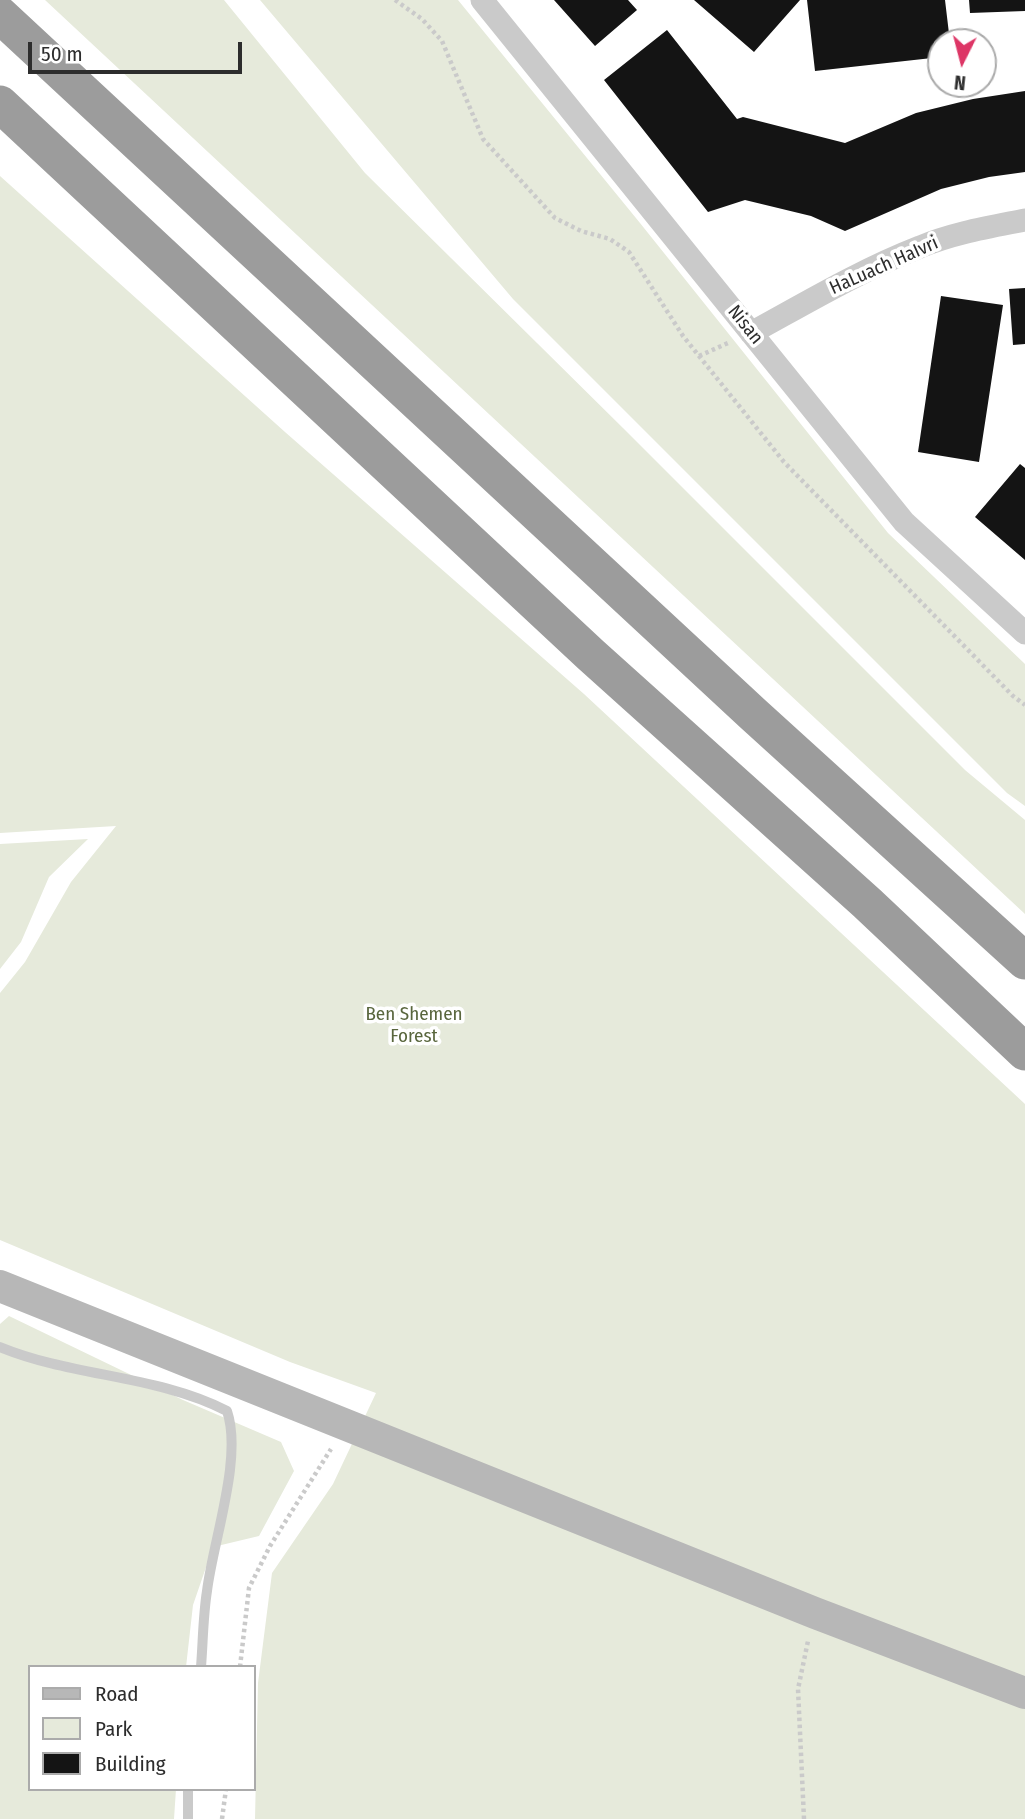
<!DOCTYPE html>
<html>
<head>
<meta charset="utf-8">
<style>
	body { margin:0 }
	#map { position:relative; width:1025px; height:1819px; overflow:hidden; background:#fff; font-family:"Fira Sans Condensed",sans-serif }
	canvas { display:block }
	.legend { position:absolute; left:28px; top:1665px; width:228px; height:126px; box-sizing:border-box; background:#fff; border:2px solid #ababab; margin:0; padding:9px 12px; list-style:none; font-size:21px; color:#2d2d2d }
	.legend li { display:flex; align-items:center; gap:14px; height:35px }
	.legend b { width:35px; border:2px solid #ababab }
	.north { position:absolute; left:927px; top:28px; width:70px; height:70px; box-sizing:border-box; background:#fff; border:2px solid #ababab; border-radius:50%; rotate:186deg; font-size:19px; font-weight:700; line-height:28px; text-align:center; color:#2d2d2d }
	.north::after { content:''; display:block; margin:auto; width:24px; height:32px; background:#dd3666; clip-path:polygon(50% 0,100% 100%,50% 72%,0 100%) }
	.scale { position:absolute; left:28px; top:42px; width:214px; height:32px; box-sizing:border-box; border:4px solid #2d2d2d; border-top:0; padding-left:9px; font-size:21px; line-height:24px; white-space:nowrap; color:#2d2d2d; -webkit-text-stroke:5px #fff; paint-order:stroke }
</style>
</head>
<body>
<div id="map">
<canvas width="1025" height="1819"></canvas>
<ul class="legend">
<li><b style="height:9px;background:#b7b7b7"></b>Road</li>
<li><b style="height:19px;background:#e6eadb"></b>Park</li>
<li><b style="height:19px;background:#141414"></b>Building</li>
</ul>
<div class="north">N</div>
<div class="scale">50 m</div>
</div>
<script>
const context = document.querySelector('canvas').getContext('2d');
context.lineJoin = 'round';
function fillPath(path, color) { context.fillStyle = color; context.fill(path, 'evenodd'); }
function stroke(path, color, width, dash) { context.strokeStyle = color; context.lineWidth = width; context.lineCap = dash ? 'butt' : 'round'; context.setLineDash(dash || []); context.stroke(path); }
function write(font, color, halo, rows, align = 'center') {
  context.font = font + ' "Fira Sans Condensed",sans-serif'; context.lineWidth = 7; context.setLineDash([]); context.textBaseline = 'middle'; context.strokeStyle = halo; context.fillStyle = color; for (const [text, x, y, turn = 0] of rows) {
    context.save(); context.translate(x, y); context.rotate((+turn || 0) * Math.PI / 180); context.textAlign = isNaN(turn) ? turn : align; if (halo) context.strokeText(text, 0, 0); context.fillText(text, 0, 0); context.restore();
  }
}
fillPath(new Path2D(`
	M45 0H224L365 173 623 428 965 770 1025 820V914Z
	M260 0H458L640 223 888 533 1025 664V806L1007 793 513 299Z
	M0 176 285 432 584 694 1025 1104V1819H255L258 1683 272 1573 333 1484 376 1393 290 1362 0 1240V993L25 962 71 882 116 826 0 833Z
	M88 839 49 877 21 942 0 969V844Z
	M9 1316 183 1400 281 1442 294 1471 259 1536 213 1547 193 1605 186 1667H30V1789H176L174 1819H0V1324Z`), '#e6eadb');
fillPath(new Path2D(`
	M554 0H628L637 10 595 46Z
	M694 0H800L754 52Z
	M807 0H945L950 42H941V57L815 71Z
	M969 0H1025V11L970 13Z
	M667 30 737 119 743 117 845 143 916 113 973 99 1025 91V172L989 177 941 189 845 231 811 216 745 200 708 212 604 80Z
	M1025 288V344L1013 345 1009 289Z
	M941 296 1003 305 979 462 918 452Z
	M1020 464 1025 468V560L975 517Z`), '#141414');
stroke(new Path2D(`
	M395 0 422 19 442 41 483 139 555 218 581 231 610 239 629 252 683 336 784 462 1013 696 1025 705
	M699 356 728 343
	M240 1667 249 1588 270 1546 331 1449
	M222 1819 226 1789
	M804 1819 798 1689 808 1641`), '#cacaca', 4.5, [3.5, 3.5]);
stroke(new Path2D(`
	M0 1347C73 1377 157 1375 227 1411 243 1458 213 1541 207 1591 203 1616 203 1642 201 1667
	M188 1789V1819`), '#cacaca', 10);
stroke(new Path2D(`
	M482 0 904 522 1025 633
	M751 333C806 303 861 270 920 247 953 233 990 227 1025 220`), '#cacaca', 23);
stroke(new Path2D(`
	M0 1286 815 1613 1025 1693`), '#b7b7b7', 32);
stroke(new Path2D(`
	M0 15 753 714 1025 961
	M0 104 591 655 867 903 1025 1052`), '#9c9c9c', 37);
write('19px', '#2d2d2d', '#fff', [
	["HaLuach HaIvri",884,266,-24],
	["Nisan",745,325,51]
]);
write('19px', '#59663d', '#fff', [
	["Ben Shemen",414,1015],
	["Forest",414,1037]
]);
</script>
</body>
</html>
